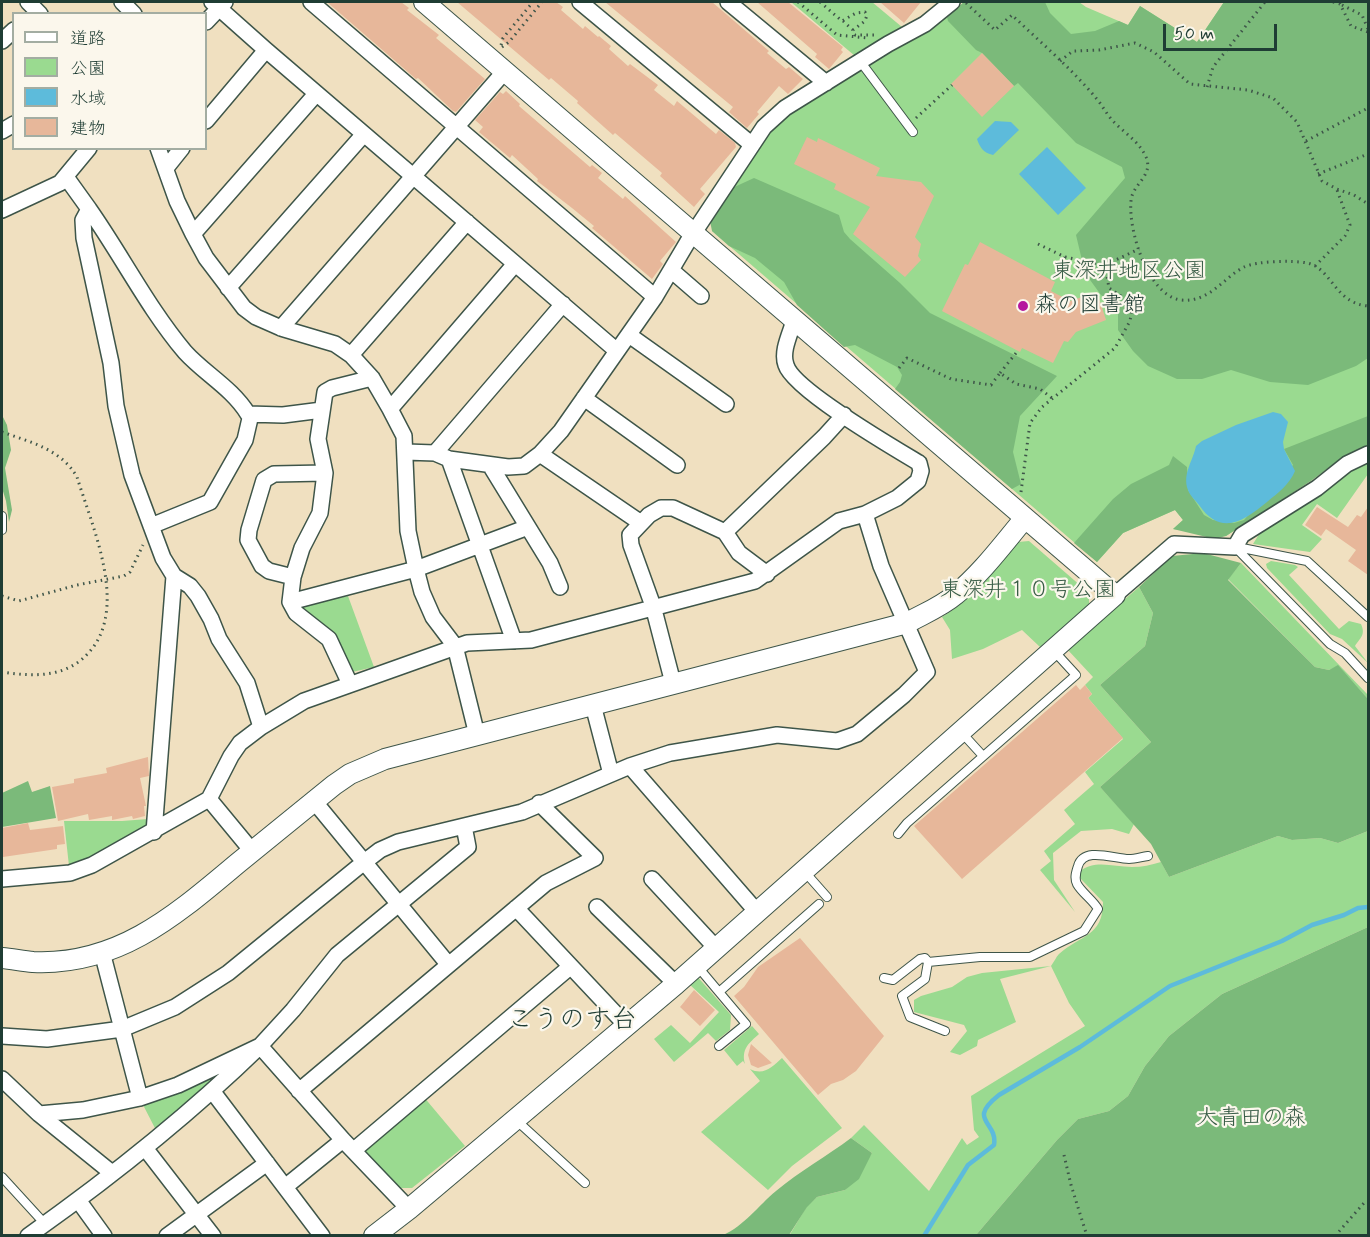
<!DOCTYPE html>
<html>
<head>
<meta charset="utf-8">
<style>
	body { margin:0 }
	#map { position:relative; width:1370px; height:1237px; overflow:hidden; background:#f0e0c0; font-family:Mynerve,"Klee One",sans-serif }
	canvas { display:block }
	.frame { position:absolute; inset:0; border:3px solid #1f3d34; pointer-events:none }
	.legend { position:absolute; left:12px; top:12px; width:195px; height:138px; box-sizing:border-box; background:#fbf7ec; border:2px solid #a3ada2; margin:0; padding:8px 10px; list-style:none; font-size:18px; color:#1f3d34 }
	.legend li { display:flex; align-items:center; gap:12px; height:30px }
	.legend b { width:30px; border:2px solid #a3ada2 }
	.scale { position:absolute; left:1163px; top:24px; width:114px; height:27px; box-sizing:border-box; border:3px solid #1f3d34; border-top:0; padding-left:8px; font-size:18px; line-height:21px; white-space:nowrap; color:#1f3d34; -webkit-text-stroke:4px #fbf7ec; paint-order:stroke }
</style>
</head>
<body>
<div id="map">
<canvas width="1370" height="1237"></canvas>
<div class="frame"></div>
<ul class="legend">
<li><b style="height:8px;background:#fff"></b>道路</li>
<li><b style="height:16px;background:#9ada90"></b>公園</li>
<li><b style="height:16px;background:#5dbbdb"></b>水域</li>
<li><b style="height:16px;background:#e7b79a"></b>建物</li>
</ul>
<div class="scale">50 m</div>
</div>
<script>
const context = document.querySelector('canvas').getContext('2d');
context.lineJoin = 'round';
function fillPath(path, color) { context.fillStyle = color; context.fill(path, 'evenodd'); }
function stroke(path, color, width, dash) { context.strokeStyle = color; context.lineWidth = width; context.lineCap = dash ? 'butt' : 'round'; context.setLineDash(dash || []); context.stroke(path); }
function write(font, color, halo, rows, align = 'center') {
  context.font = font + ' Mynerve,"Klee One",sans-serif'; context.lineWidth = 4.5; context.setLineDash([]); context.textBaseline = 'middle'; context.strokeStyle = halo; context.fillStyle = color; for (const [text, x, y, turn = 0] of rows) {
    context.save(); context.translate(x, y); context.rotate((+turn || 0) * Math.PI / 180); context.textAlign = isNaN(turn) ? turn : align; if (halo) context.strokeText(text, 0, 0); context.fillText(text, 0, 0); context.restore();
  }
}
fillPath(new Path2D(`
	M791 2H872L902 27 855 56Z
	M964 2H1079L1086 7 1128 25 1140 6 1197 42 1224 2H1368V445L1340 459 1312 480 1226 536 1173 529 1183 520 1175 510 1123 533 1097 562 712 231 713 215 770 130 788 115 947 17Z
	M1368 461V474L1337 518 1317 504 1302 525 1322 539 1310 552 1253 544 1261 531 1353 469Z
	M1029 541 1089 593V605L1040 647 1022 630 983 649 952 659 950 630 942 617C973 598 995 570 1018 542Z
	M1271 561 1295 565 1298 567 1289 575 1339 629 1349 621 1361 624C1366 635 1360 638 1355 646L1368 663 1342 639 1330 634 1267 568 1266 564Z
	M1241 563 1368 695V699L1338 666 1329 670 1315 667 1228 579Z
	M1139 587 1153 613 1145 646 1100 685 1151 742 1100 787 1134 824 1129 834 1112 829 1081 831 1053 853 1054 880 1075 912 1040 870 1051 861 1044 851 1075 824 1064 810 1094 784 1085 772 1123 739 1088 698 1092 694 1085 685 1093 677 1067 649Z
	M348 596 374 667 348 673 299 606Z
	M148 819 146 827 101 854 69 866 64 821H122Z
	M1368 831V927L1222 994 1169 1036 1145 1066 1128 1096 1109 1111 1078 1119 1057 1140 976 1235 789 1236 807 1206 817 1197 845 1190 872 1153 851 1138 864 1125 929 1191 962 1138 967 1145 979 1137 974 1130 971 1096 1085 1026 1069 1003 1051 966 1000 979 1016 1022 978 1040 977 1046 960 1055 950 1052 967 1031 964 1025 914 1012V1000L921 996 952 987 967 977 982 973 1051 966C1054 962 1056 957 1059 954 1080 935 1103 937 1103 902L1080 878 1079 872C1095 859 1113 867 1132 867 1142 867 1151 865 1161 862L1169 877 1278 836 1292 840 1320 838 1338 843Z
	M696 975 731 1015 730 1030 716 1041 708 1033 674 1062 654 1039 671 1025 690 1043 719 1012 688 983Z
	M752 1026 759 1034C749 1043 741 1049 745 1064L743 1061 737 1066 724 1050Z
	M782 1058 842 1128 792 1166 768 1190 701 1132 760 1081 750 1069C764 1076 772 1067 782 1058Z
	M209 1073 216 1085 158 1134 141 1101Z
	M423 1096 465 1146 412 1188H396L361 1149Z`), '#9ada90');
fillPath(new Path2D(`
	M964 2H1045L1050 13 1071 34 1095 31 1119 21 1128 25 1140 6 1197 42 1224 2H1368V358L1356 366 1308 385 1270 382 1231 370 1202 379H1177L1148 366 1133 351 1118 330V309L1101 295 1085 273 1076 235 1125 178 1122 167 1076 143 1018 83 1014 86 982 53 976 50 948 21 947 17Z
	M754 178 839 215 844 232 850 239 900 283 930 313 1057 376 1020 416 1013 452 1021 484 1012 489 895 389 900 382 902 375 897 367 855 345 844 347 797 305 784 282 755 258 729 246 712 231 710 221 730 189Z
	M2 415 7 425 11 450 5 468 12 510 9 522 6 501 2 488Z
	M1368 416V445L1340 459 1312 480 1226 536 1215 539 1173 529 1183 520 1175 510 1123 533 1097 562 1074 543 1113 499 1131 484 1169 465 1173 456 1187 467 1188 490 1204 515 1213 520 1234 523 1244 520 1293 465 1284 449Z
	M1203 553 1241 563 1228 580 1315 667 1329 670 1338 665 1368 699V831L1338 843 1320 838 1292 840 1278 836 1169 877 1151 844 1100 787 1151 742 1100 685 1145 646 1153 613 1139 587 1172 556Z
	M28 781 32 792 50 786 56 818 2 827V793Z
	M1368 927V1235H976L1057 1140 1078 1119 1109 1111 1128 1096 1145 1066 1169 1036 1222 994Z
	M851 1138 872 1153 859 1179 845 1190 817 1197 807 1207 789 1235H723C744 1226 758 1206 776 1191 800 1171 827 1156 851 1138Z`), '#7bba7a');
fillPath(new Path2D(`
	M995 121 1011 122 1019 130 993 155C984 153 980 148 977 139Z
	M1047 147 1086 188 1058 215 1019 174Z
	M1273 412 1281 414 1288 422 1283 442 1284 449 1295 471C1289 485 1279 492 1267 502 1244 521 1221 537 1199 505 1196 501 1190 496 1188 490 1182 474 1193 461 1196 446L1202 441 1236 425Z`), '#5dbbdb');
stroke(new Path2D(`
	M924 1236 968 1165 994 1145C998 1121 966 1121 999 1095L1080 1047 1170 986 1282 941 1312 925 1344 915 1358 908 1368 907`), '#5dbbdb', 4.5);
fillPath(new Path2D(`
	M327 2H401L409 8 407 10 439 35 436 38 485 79 456 112 453 111 418 78 416 79Z
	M457 2H556L563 7 561 10 583 29 585 26 598 37 599 36 611 46 609 49 628 66 630 64 658 85 654 90 674 106 677 101 716 134 719 130 735 143 736 147 700 189 705 194 694 207 660 176 662 173 615 133 613 135 577 103 578 101 551 78 549 80Z
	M605 2H712L769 51 767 53 786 69 789 67 803 79 788 94 779 86 757 112 759 114 747 128 729 112 733 107Z
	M757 2H788L843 47 841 50 843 52 829 69 815 57 817 54Z
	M880 2H921L904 23Z
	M982 53 1014 86 982 117 951 84Z
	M506 91 520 104 519 106 590 167 592 165 602 173 598 178 623 199 625 196 676 242 660 261 663 264 652 279 592 228 594 226 572 208 537 181 538 179 512 155 510 158 479 132 483 127 475 120 500 92 503 94Z
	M807 137 817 142 818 138 880 168 876 176 921 182 934 196 915 237 921 244 918 256 921 260 905 277 853 234 870 207 834 189 836 184 794 164Z
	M980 242 1055 282 1051 291 1070 301 1097 292 1106 320 1076 332 1068 342 1064 341 1053 363 1022 348 1020 352 942 311 965 264 968 265Z
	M1317 507 1348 527 1357 515 1361 517 1368 507V575L1348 561 1356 550 1326 529 1321 536 1305 525Z
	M1076 685 1080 690 1085 685 1092 694 1088 698 1123 738 962 879 914 826Z
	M148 757 149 776 140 778 146 806H144L145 816 133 819 132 816 112 820V816L89 820 88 814 58 821 52 787 74 783V779L107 773 106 768Z
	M28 823 30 830 63 826 65 844 57 845V849L3 857 2 828Z
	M800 938 884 1036 856 1071 843 1080 831 1084 818 1095 734 996 744 987 758 967Z
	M694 990 715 1010 700 1026 680 1007Z
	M751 1044 772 1063 758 1068 751 1065 748 1055Z`), '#e7b79a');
const service = new Path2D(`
	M860 61 913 132
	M2 516V530
	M1235 547 1330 644 1345 653 1368 678
	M1237 547 1307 561 1368 617
	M962 733 983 756
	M898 834 907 823 1076 675 1054 651
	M804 871 827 897
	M928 962 980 957H1030L1084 931 1098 909C1093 900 1082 893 1077 884 1074 878 1076 872 1078 866 1084 846 1114 859 1129 859 1135 859 1141 857 1148 856
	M698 967 719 992 819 904
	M884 978 893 980 920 959 925 958 928 962 925 979 902 996 910 1017 945 1031
	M719 992 746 1024 719 1046
	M516 1120 585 1183
	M2 1177 45 1224`);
const minor = new Path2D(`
	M28 2 40 14
	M122 2 134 14
	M212 2 266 50 617 351
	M311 2 655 297
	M580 2 751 144
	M728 2 826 83
	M206 22 225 2
	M2 41 14 30
	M206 121 266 50
	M2 131 14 124
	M158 148 177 201 193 234 206 258 244 308 256 317 281 328 335 344 351 355 372 378 390 409 404 436 408 531 416 569 422 592 433 617 455 646 477 735
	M166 168 182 148
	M66 177 89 209 83 220 84 238 111 363 116 406 132 475 163 558 174 576 190 586 198 596 211 619 219 639 247 683 261 727
	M89 209C122 256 148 308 185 352 205 374 232 388 248 414L283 415 322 410
	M2 210 60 183 89 148
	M193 234 316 94
	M671 270 701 296
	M228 288 364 134
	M281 328 505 71
	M629 335 726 404
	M351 355 467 222
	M584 398 677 465
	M390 409 515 264
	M406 452 435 453 449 459 508 467 524 466 540 454 561 431 655 297 687 243 764 127 785 108 888 44 925 24 952 2
	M435 453 563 304
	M540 454 641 523
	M449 459 514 641
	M490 465 550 563 560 587
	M151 526 210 502 245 440 251 414
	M725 532 824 437 844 415
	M293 577 269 571 262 566 248 540 249 530 264 480 274 474 325 473
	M1115 595 1174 544 1235 547 1242 535 1317 488 1347 464 1368 454
	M290 602 416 569 528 527
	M673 683 653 606 631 545 630 535 649 515 661 508H673L725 532 739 553 767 574
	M350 684 329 639 296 613 290 602 293 577 302 548 320 513 325 473 318 439 325 392 332 388 372 378
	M593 705 611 774
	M630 766 757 912
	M209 799 252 851
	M314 801 448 964
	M154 832 174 576
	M2 879 70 873 92 865 209 799 231 756 240 743 261 727 304 701 467 643 531 640 755 581 839 521 865 514 897 498 918 481 921 471 919 463C894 448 793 389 786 365 781 352 790 334 794 321
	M652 879 716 948
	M597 907 676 984
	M516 908 626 1025
	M102 952 140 1098
	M2 1036 47 1039 122 1029 175 1007 228 973 363 863 380 850 398 842 522 812 630 766 670 753 777 735 837 741 857 734 904 695 927 672 881 566 865 514
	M2 1079 39 1114 112 1173
	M299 1091 546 883 595 858 539 803
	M213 1092 322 1236
	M39 1114 83 1110 140 1098 178 1085 260 1046 293 1010 337 955 468 847 464 826
	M145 1148 213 1236
	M354 1150 570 967
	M285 1187 343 1140
	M78 1200 104 1236
	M28 1236C110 1178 188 1116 260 1046L343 1140 409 1209
	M167 1236 267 1163`);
const tertiary = new Path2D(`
	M2 958C12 959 23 961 33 962 119 966 177 914 238 863 270 837 302 811 334 785L350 774 385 759 907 623C923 614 941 607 955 595 982 573 1003 544 1025 518
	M374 1236 409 1209 676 984 1115 595 424 2`);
stroke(service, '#3e5549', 10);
stroke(minor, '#3e5549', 18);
stroke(tertiary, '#3e5549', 22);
stroke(new Path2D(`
	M798 2 837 35 868 38
	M820 2 842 21 856 13 865 12 867 15 865 21 853 30 855 35H874
	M1333 2 1340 4 1351 26 1368 32
	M966 3 995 30 1012 15C1040 42 1071 68 1096 98 1102 105 1106 113 1112 120 1123 132 1139 141 1146 157 1154 176 1132 184 1131 201 1128 230 1148 296 1181 300 1209 303 1223 278 1244 267 1257 261 1292 260 1307 263 1332 268 1334 303 1368 306
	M1342 5 1362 15 1368 29
	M843 21 853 30
	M501 45 503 38 533 2
	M502 47 509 42 542 2
	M1060 61 1073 51 1099 50 1135 43 1154 52 1190 84 1248 90 1273 98 1297 122 1322 181 1337 189 1354 195 1368 204
	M1207 87 1213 67 1265 2
	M916 118 952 85
	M1306 141 1368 108
	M1318 174 1368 154
	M1038 244 1065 257 1105 265 1139 249
	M1315 266 1345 236 1350 225 1337 190
	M1053 279 1065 257
	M899 368 907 358 951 379 991 385 1000 373 1016 384 1040 389 1052 398
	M1000 373 1016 353
	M2 432C30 442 61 449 77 477 92 526 128 605 91 650 68 678 35 677 2 672
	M1021 492 1030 423 1042 407 1115 348 1130 321 1133 304 1109 288 1105 265
	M2 596 19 601 77 585 124 576 130 572 143 545
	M1064 1155 1071 1185 1087 1236
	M1335 1236 1364 1203 1368 1201`), '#3e5549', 3, [1.5, 4.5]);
stroke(service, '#fff', 8);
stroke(minor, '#fff', 15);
stroke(tertiary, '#fff', 20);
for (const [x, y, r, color] of [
	[1023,306,6,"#b5179e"]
]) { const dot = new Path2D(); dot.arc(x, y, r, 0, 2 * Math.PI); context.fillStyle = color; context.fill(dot); stroke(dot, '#fbf7ec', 2); }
write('22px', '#385c46', '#fbf7ec', [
	["東深井地区公園",1129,272],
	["東深井１０号公園",1028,591],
	["大青田の森",1251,1119]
]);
write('22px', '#1f3d34', '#fbf7ec', [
	["森の図書館",1035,306]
], 'left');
write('26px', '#1f3d34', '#fbf7ec', [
	["こうのす台",572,1022]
]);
</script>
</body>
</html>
